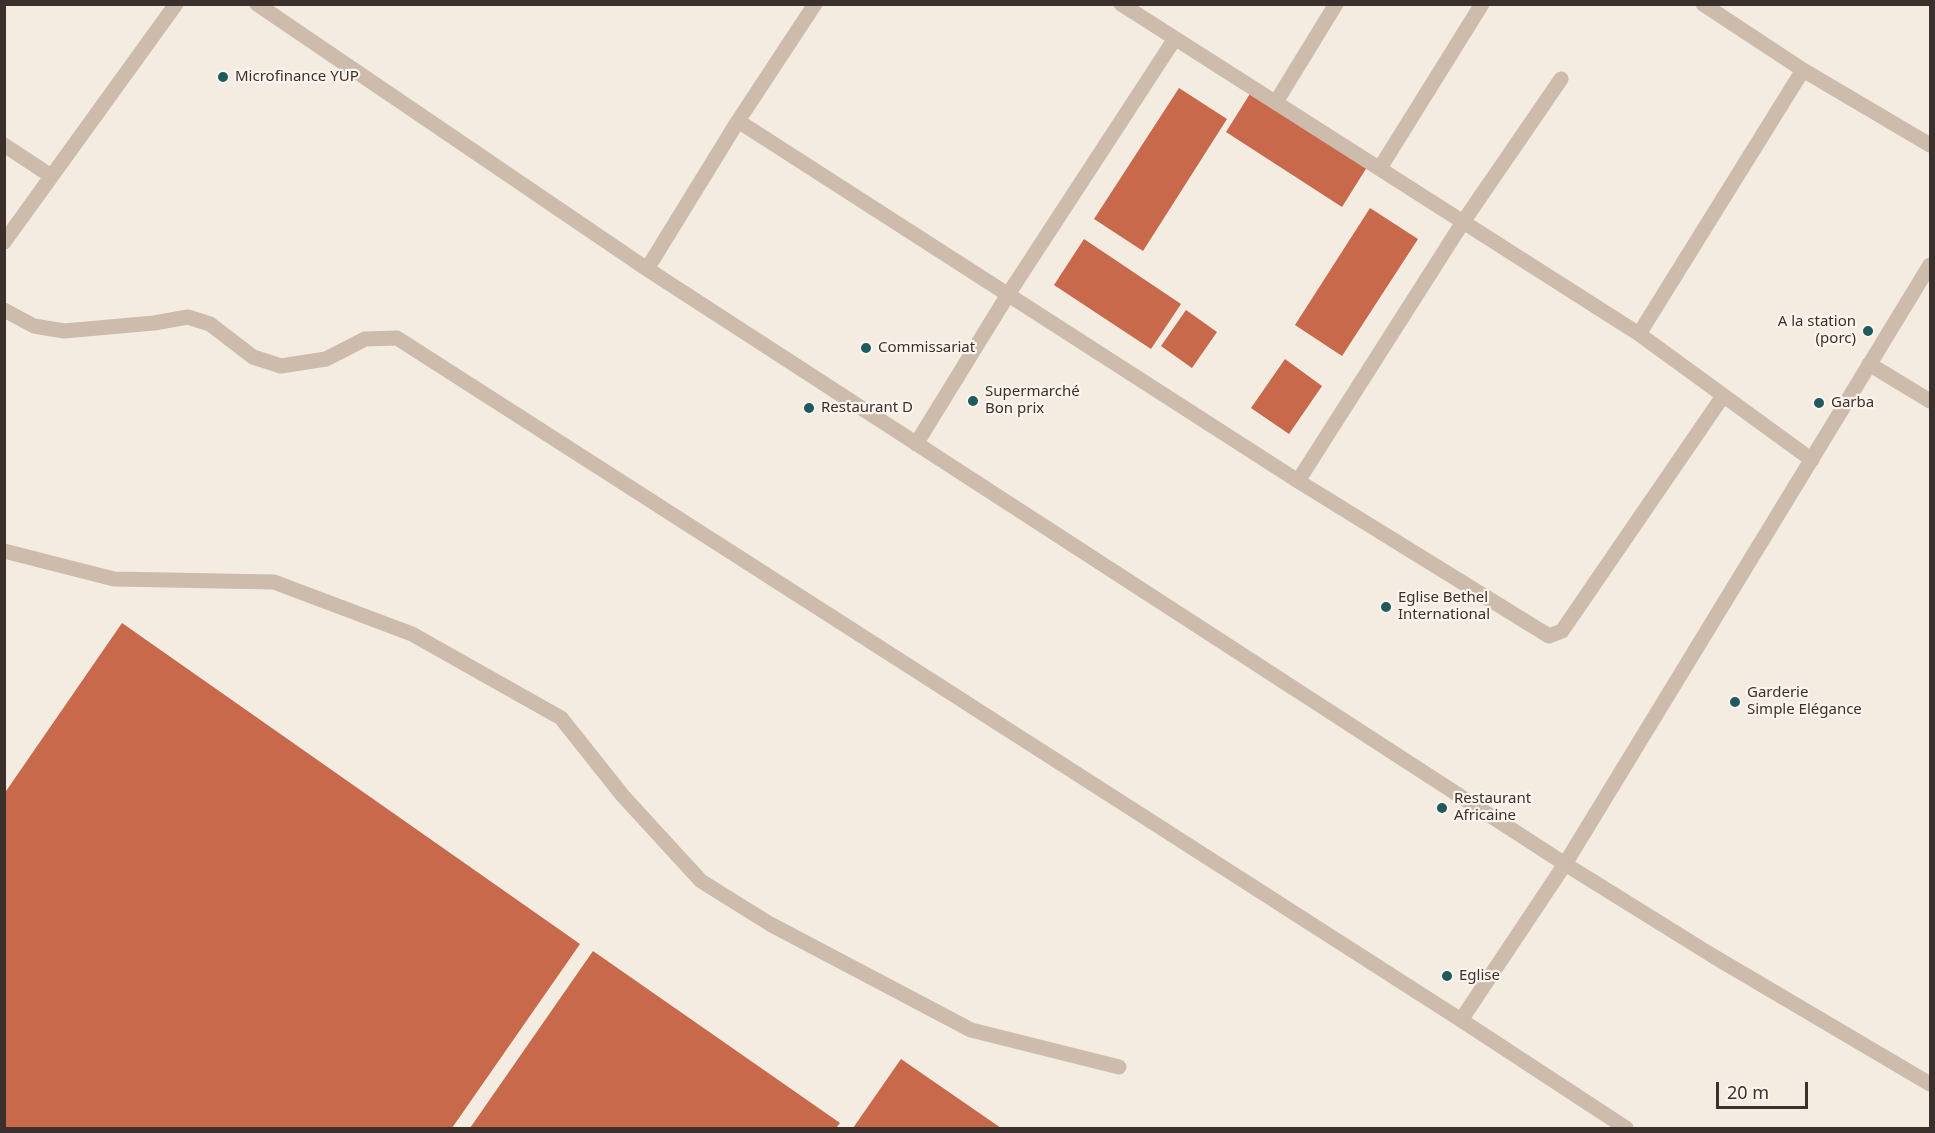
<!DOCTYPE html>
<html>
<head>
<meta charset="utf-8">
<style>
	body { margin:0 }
	#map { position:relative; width:1935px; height:1133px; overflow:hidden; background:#f4ebe1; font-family:"Noto Sans",sans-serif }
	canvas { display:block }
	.frame { position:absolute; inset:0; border:6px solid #3b302b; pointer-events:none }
	.scale { position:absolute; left:1716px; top:1082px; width:92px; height:27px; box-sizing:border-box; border:3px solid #3b302b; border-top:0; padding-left:8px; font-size:18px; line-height:21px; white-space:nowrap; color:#3b302b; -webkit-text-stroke:4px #fbf5ee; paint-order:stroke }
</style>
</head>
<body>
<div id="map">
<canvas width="1935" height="1133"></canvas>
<div class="frame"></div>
<div class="scale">20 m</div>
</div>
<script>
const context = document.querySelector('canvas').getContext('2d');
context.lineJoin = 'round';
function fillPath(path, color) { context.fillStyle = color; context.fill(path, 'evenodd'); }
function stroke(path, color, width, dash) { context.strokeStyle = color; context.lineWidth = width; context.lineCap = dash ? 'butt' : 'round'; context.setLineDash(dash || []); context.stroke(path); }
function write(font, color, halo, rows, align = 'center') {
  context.font = font + ' "Noto Sans",sans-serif'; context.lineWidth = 4.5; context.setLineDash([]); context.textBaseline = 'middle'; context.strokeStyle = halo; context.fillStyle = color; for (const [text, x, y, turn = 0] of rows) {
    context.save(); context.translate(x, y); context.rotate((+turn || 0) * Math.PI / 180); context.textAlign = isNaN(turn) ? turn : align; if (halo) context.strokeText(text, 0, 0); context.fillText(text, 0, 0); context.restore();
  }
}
fillPath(new Path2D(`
	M1179 88 1227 119 1143 251 1094 219Z
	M1253 89 1369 164 1342 207 1226 132Z
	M1370 208 1418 239 1342 356 1295 325Z
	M1084 239 1181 304 1151 349 1054 285Z
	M1186 310 1217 332 1192 368 1161 346Z
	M1285 359 1322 386 1289 434 1251 408Z
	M122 623 580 944 452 1128H4V794Z
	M593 951 840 1123 836 1128H470Z
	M901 1059 1001 1128H853Z`), '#c8694b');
stroke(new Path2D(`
	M257 4 647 269 1565 864 1713 956 1930 1084
	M1121 4 1639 334 1812 460
	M1703 4 1803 70 1930 145
	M1276 102 1336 4
	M738 121 1298 481 1549 636 1562 631 1723 396
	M4 145 51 176
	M1380 168 1482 4
	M4 242 176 4
	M647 269 738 121 815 4
	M4 310 34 326 64 331 154 323 188 317 210 324 253 357 281 366 326 359 365 339 397 338 1461 1020 1626 1128
	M1639 334 1803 70
	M1869 364 1930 401
	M916 444 1009 293 1174 40
	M1298 481 1463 222 1561 79
	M4 551 114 579 274 582 412 634 561 718 623 796 701 881 770 924 971 1030 1119 1067
	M1461 1020 1565 864 1930 265`), '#cdbbac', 15);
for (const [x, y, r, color] of [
	[223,77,6,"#1f5a5e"],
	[1868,331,6,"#1f5a5e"],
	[866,348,6,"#1f5a5e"],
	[973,401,6,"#1f5a5e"],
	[1819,403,6,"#1f5a5e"],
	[809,408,6,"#1f5a5e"],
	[1386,607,6,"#1f5a5e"],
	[1735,702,6,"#1f5a5e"],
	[1442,808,6,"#1f5a5e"],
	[1447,976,6,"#1f5a5e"]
]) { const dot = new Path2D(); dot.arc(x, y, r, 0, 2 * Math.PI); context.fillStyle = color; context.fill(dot); stroke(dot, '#fbf5ee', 2); }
write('15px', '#3b302b', '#fbf5ee', [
	["Microfinance YUP",235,77],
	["A la station",1856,322,"right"],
	["(porc)",1856,339,"right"],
	["Commissariat",878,348],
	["Supermarché",985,392],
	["Bon prix",985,409],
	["Garba",1831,403],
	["Restaurant D",821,408],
	["Eglise Bethel",1398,598],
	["International",1398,615],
	["Garderie",1747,693],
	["Simple Elégance",1747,710],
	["Restaurant",1454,799],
	["Africaine",1454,816],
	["Eglise",1459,976]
], 'left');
</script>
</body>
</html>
